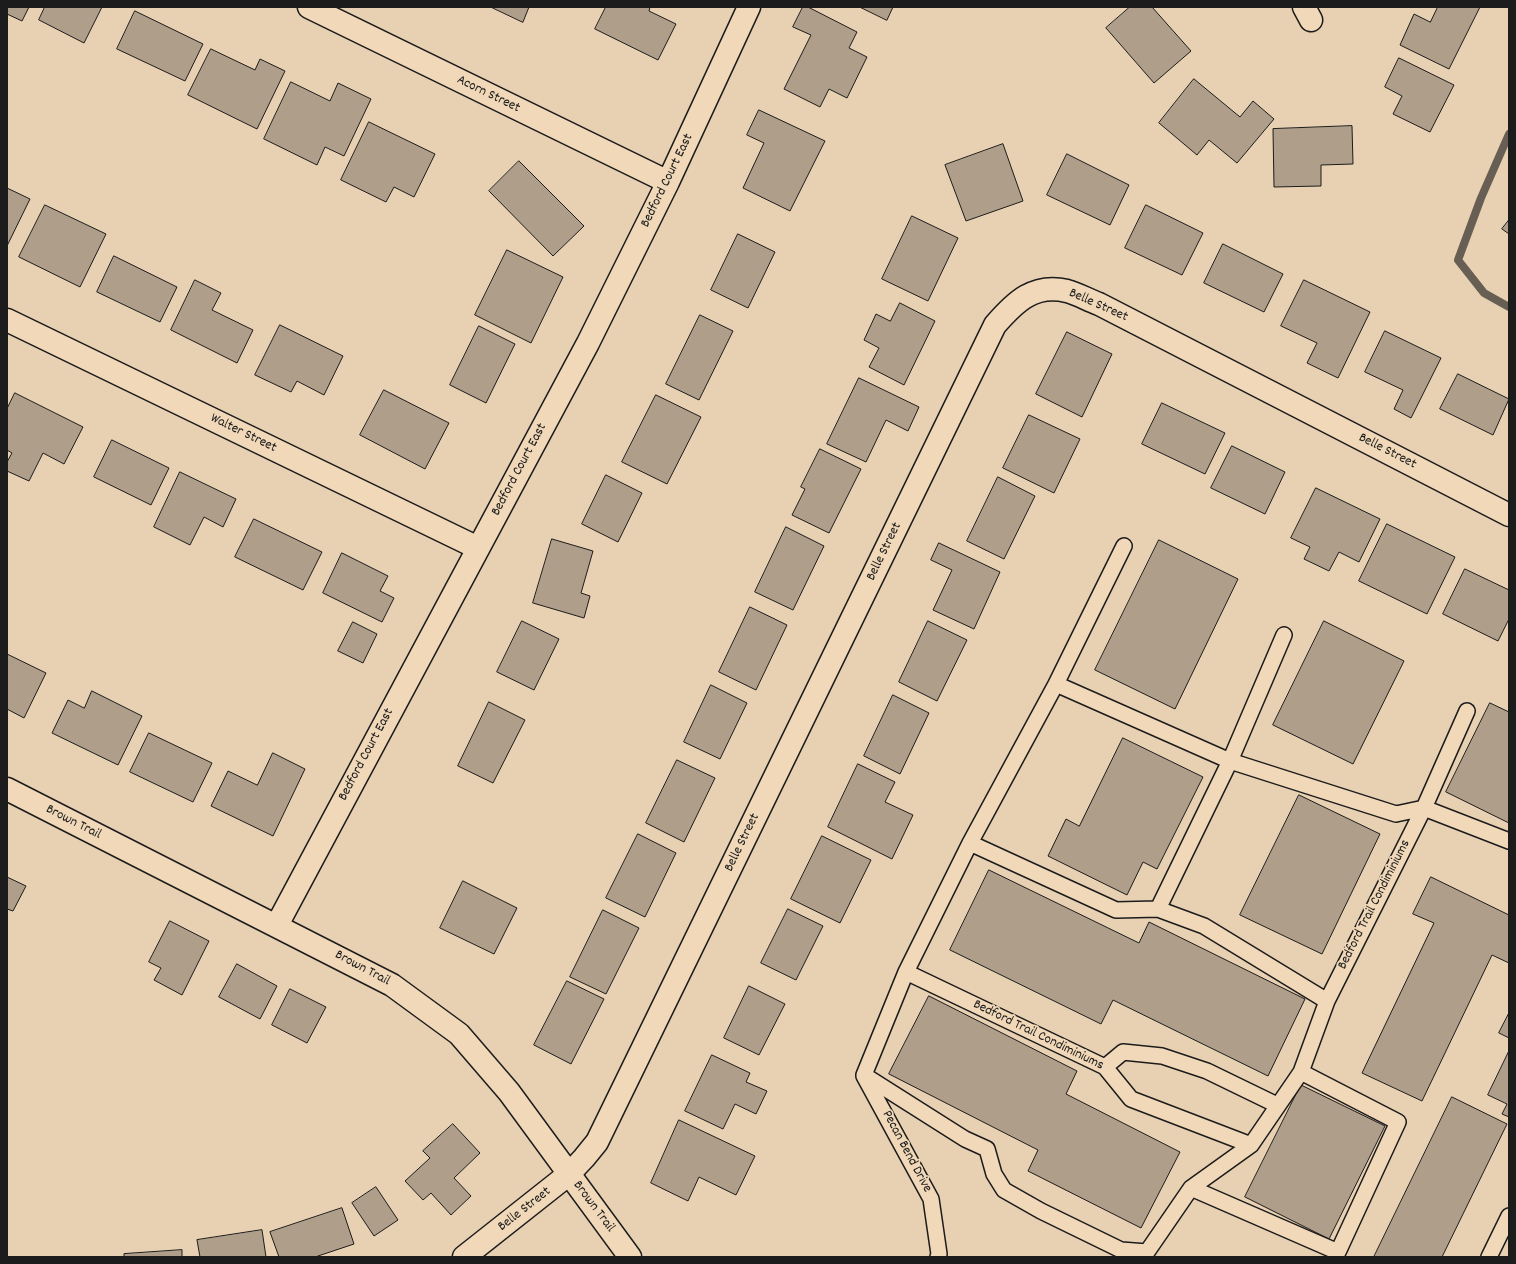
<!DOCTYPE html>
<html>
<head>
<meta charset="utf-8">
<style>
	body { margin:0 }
	#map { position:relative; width:1516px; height:1264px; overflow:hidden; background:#e8d0b2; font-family:Dekko,sans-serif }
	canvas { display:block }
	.frame { position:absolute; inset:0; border:8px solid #1c1c1c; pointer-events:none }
</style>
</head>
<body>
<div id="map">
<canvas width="1516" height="1264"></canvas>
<div class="frame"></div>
</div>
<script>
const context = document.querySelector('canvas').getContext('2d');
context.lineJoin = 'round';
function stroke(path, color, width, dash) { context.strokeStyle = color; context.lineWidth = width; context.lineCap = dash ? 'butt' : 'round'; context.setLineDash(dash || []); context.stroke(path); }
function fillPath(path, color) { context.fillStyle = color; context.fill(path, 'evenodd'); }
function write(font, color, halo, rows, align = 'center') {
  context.font = font + ' Dekko,sans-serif'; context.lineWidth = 3.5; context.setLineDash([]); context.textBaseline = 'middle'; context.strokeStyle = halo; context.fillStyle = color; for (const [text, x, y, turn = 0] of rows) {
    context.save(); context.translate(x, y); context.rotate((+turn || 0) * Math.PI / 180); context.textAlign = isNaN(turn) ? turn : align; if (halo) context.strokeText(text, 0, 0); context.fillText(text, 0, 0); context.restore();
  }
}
stroke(new Path2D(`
	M1509 134 1481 198 1458 260 1484 293 1509 307`), '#675f53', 8);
const building = new Path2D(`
	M7 7H29L22 21 7 14Z
	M45 7H102L84 43 39 20Z
	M491 7H529L523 22Z
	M606 7H650L649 11 676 24 658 60 595 29Z
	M803 7H808L857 32 849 48 867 57 847 98 829 89 820 107 784 89 811 35 793 27Z
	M860 7H893L887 20Z
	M1130 7H1152L1191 51 1154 83 1106 28Z
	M1438 7H1480L1449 69 1400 45 1414 14 1430 22Z
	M135 11 203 44 185 81 117 49Z
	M211 49 255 70 260 59 285 71 257 129 188 95Z
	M1399 58 1454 85 1430 132 1393 114 1402 96 1385 87Z
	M1194 79 1240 117 1253 101 1274 119 1237 163 1209 140 1197 155 1159 123Z
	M291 82 330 101 338 83 371 99 344 156 325 147 317 165 264 139Z
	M759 110 825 141 790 211 743 188 764 143 747 135Z
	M369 122 435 154 414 197 394 187 386 202 341 180Z
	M1352 126 1353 164 1321 165V186L1274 187 1273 129Z
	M1003 144 1023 201 966 221 945 165Z
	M1067 154 1129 185 1110 225 1047 195Z
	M519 161 584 226 553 256 489 191Z
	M7 188 30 199 7 246Z
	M45 205 106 234 80 287 19 257Z
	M1146 205 1203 233 1182 275 1125 248Z
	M912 216 958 238 928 301 882 279Z
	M1509 220V234L1502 229Z
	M738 234 775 252 748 308 711 290Z
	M1223 244 1283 274 1264 312 1204 283Z
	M507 250 563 277 531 343 475 315Z
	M114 256 177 287 160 322 97 292Z
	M195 280 221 293 212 310 253 330 237 363 171 330Z
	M1304 280 1370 312 1338 378 1307 363 1317 343 1281 326Z
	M900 303 935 321 904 385 869 367 879 348 864 340 876 314 890 321Z
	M700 315 733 331 699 400 666 384Z
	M280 325 343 356 324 395 297 381 291 392 255 375Z
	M479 326 515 344 486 403 450 385Z
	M1385 331 1441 358 1411 418 1394 409 1403 390 1365 372Z
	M1067 332 1112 354 1082 417 1036 394Z
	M1458 374 1509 399 1493 435 1440 409Z
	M859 378 919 407 908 431 886 420 866 462 827 444Z
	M384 390 449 423 425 469 360 435Z
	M15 393 83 427 64 464 43 453 29 481 7 471V462L12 453 7 450V409Z
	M656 395 701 417 667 484 622 462Z
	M1162 403 1225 433 1205 474 1142 444Z
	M1029 415 1080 439 1054 493 1003 468Z
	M112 440 169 468 151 505 94 477Z
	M1232 446 1285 472 1265 514 1211 488Z
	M820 449 861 469 829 533 792 515 805 489 801 487Z
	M180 472 236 499 223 527 204 517 190 545 154 527Z
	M606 475 642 493 618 542 582 524Z
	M998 477 1035 496 1004 559 967 541Z
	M1316 488 1380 519 1359 562 1339 552 1329 571 1304 559 1310 547 1291 538Z
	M254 519 322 552 303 590 235 557Z
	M1387 524 1455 557 1427 614 1359 581Z
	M786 527 824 546 793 610 755 592Z
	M552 539 593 551 581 593 590 596 584 618 533 603Z
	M1159 540 1238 579 1175 709 1095 670Z
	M939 543 1000 572 974 629 933 610 952 570 931 560Z
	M342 553 388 576 380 591 394 598 382 622 323 593Z
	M1465 569 1509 590V619L1498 641 1443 614Z
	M750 607 787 625 756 690 719 672Z
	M522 621 559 639 534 690 497 672Z
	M928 621 967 640 937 701 899 682Z
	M1324 621 1404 661 1353 764 1273 725Z
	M353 622 377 634 363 663 338 651Z
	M7 654 46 673 24 718 7 709Z
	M711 685 747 703 720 759 684 742Z
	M92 691 142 716 118 765 52 733 68 700 84 708Z
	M893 695 929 713 900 774 864 756Z
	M489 702 525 720 493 783 458 766Z
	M1490 703 1509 712V823L1446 792Z
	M149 733 212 763 193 802 130 772Z
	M1123 738 1203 777 1157 869 1143 862 1127 895 1048 856 1066 819 1079 826Z
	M273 753 305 769 273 836 211 806 228 771 257 785Z
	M677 760 715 778 684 842 646 823Z
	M858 764 895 782 885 802 913 815 892 859 828 827Z
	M1299 795 1380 834 1322 954 1240 915Z
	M638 834 676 853 645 917 606 898Z
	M822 836 871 860 840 923 791 899Z
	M989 870 1139 943 1149 922 1305 999 1268 1076 1113 1000 1101 1024 950 950Z
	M7 877 26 886 13 911 7 909Z
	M1431 877 1509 915V963L1492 955 1422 1101 1362 1073 1434 923 1413 914Z
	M463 881 517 908 494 954 440 928Z
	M788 909 823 926 796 980 761 963Z
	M603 910 639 928 606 994 570 977Z
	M170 921 209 941 182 995 154 980 161 968 149 962Z
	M237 964 277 986 260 1019 219 997Z
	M567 981 604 999 571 1064 534 1045Z
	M749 986 785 1004 759 1055 724 1038Z
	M290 989 326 1007 307 1043 272 1025Z
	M929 996 1077 1071 1066 1094 1180 1152 1141 1228 1028 1171 1038 1150 889 1074Z
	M1509 1013V1038L1499 1033Z
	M1509 1051V1117L1502 1114 1507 1104 1488 1095Z
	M712 1055 750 1073 746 1082 767 1091 756 1114 735 1104 723 1129 685 1111Z
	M1301 1085 1385 1126 1329 1239 1245 1197Z
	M1452 1097 1507 1124 1442 1257H1374Z
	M679 1120 755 1156 736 1195 699 1177 688 1201 651 1183Z
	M453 1124 480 1153 454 1178 471 1196 451 1215 431 1193 423 1200 405 1181 430 1158 423 1151Z
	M376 1187 398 1220 374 1236 352 1203Z
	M342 1208 354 1244 315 1257H279L270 1232Z
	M262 1230 266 1257H200L197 1240Z
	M182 1250V1257H124V1254Z`);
fillPath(building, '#af9e89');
stroke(building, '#1c1c1c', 1);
const lane = new Path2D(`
	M1056 684 1230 761 1396 814 1424 808 1509 841
	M970 843 1116 910 1158 909 1204 926 1327 1001
	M1158 909 1230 761 1284 635
	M906 972 1105 1067 1131 1099 1251 1145
	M1105 1067 1123 1052 1162 1056 1207 1071 1277 1105
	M864 1075 965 1139 987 1149 994 1174 1004 1190 1041 1211 1121 1250 1147 1252 1191 1188 1251 1145 1301 1072 1327 1001 1424 808 1467 711
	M864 1075 906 972 970 843 1056 684 1124 546
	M864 1076 931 1199 939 1254 938 1257
	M1191 1188 1338 1252 1398 1122 1301 1072
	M1489 1257 1509 1216`);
const street = new Path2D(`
	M309 7 668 182
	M1304 7 1311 20
	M7 320 478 548
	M277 925 588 343 668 182 749 7
	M464 1257 569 1174 584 1158 597 1142 995 325C1015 302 1034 283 1067 291 1078 294 1088 300 1099 304L1509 515`);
const secondary = new Path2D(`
	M7 789 392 985 459 1034 509 1092 630 1257`);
stroke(lane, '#1c1c1c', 18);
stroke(street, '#1c1c1c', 25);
stroke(secondary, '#1c1c1c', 25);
stroke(lane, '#f0d8b8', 15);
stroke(street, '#f0d8b8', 22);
stroke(secondary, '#f0d8b8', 22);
write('14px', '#1c1c1c', '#f0d8b8', [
	["Acorn Street",488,95,26],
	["Bedford Court East",668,181,-64],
	["Belle Street",1098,306,24],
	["Walter Street",243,434,26],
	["Belle Street",1387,452,27],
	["Bedford Court East",520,470,-62],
	["Belle Street",885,552,-64],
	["Bedford Court East",367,755,-62],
	["Brown Trail",73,823,27],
	["Belle Street",743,843,-64],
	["Bedford Trail Condiminiums",1375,905,-63],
	["Brown Trail",362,969,28],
	["Bedford Trail Condiminiums",1038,1036,26],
	["Pecan Bend Drive",906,1152,62],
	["Brown Trail",593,1207,53],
	["Belle Street",525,1210,-38]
]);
</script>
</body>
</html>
